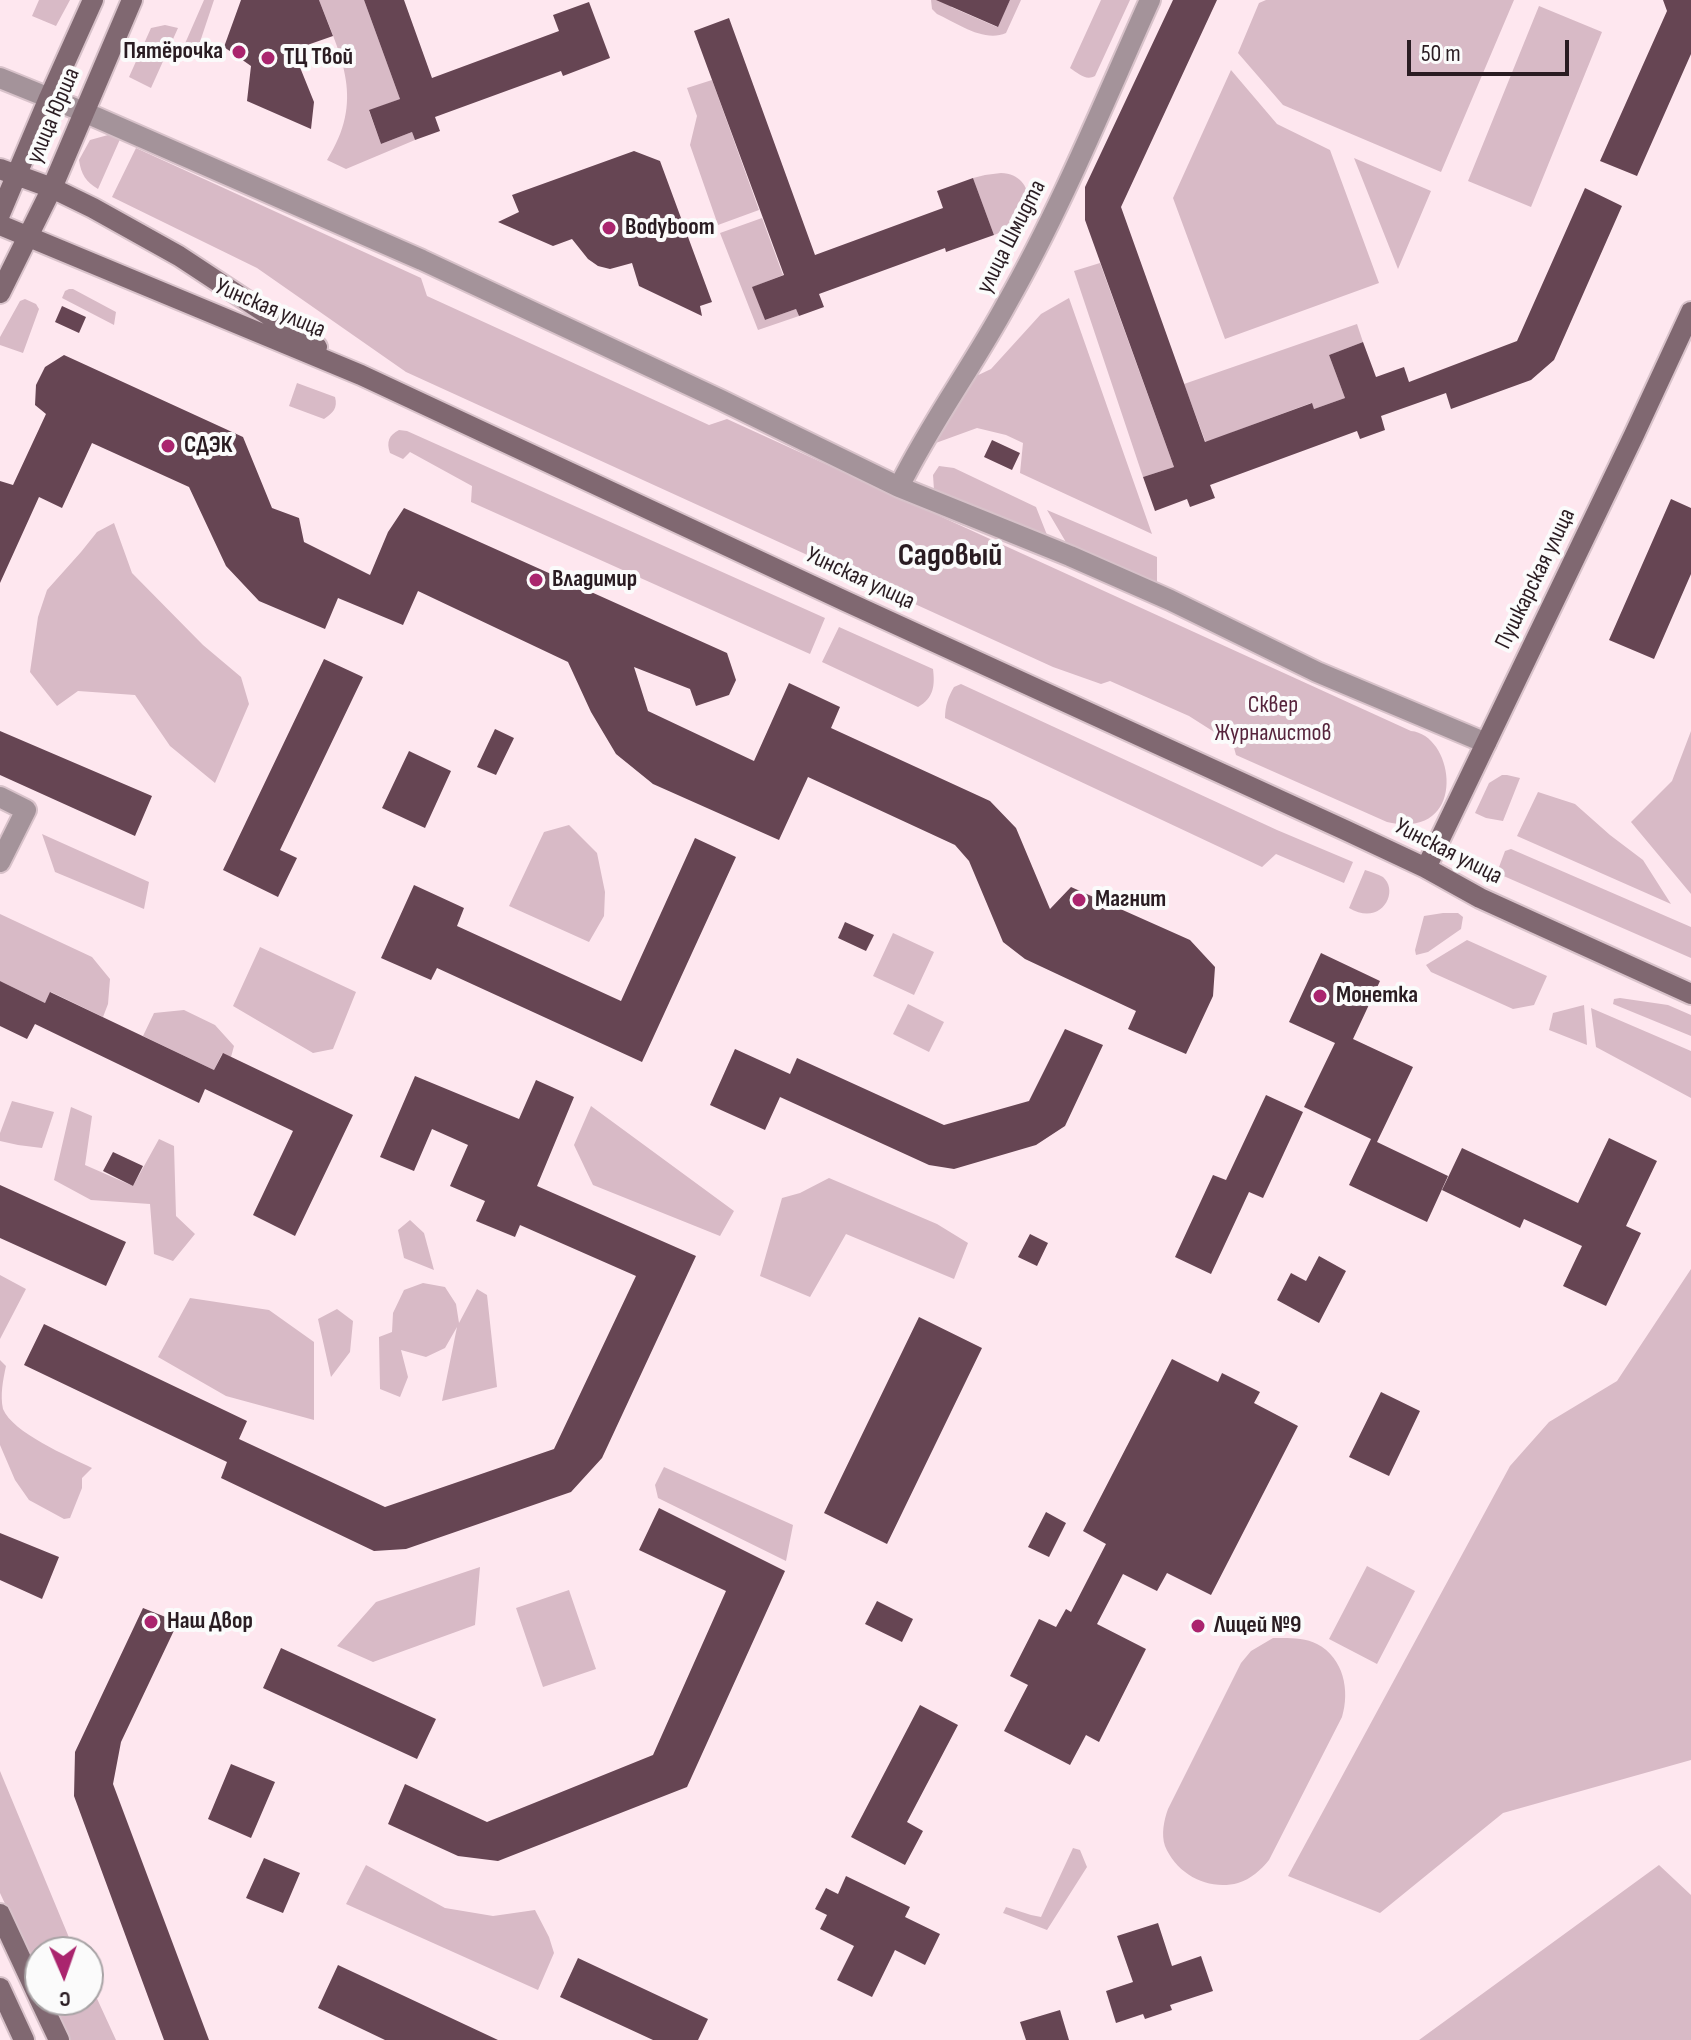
<!DOCTYPE html>
<html>
<head>
<meta charset="utf-8">
<style>
	body { margin:0 }
	#map { position:relative; width:1691px; height:2040px; overflow:hidden; background:#fee7ef; font-family:"Sofia Sans Condensed",sans-serif }
	canvas { display:block }
	.north { position:absolute; left:24px; top:1936px; width:80px; height:80px; box-sizing:border-box; background:#fbfbfb; border:2px solid #a7a2a4; border-radius:50%; rotate:178deg; font-size:22px; font-weight:700; line-height:32px; text-align:center; color:#2a1c22 }
	.north::after { content:''; display:block; margin:auto; width:28px; height:36px; background:#aa256e; clip-path:polygon(50% 0,100% 100%,50% 72%,0 100%) }
	.scale { position:absolute; left:1407px; top:40px; width:162px; height:36px; box-sizing:border-box; border:4px solid #2a1c22; border-top:0; padding-left:10px; font-size:24px; line-height:28px; white-space:nowrap; color:#2a1c22; -webkit-text-stroke:6px #fbfbfb; paint-order:stroke }
</style>
</head>
<body>
<div id="map">
<canvas width="1691" height="2040"></canvas>
<div class="north">С</div>
<div class="scale">50 m</div>
</div>
<script>
const context = document.querySelector('canvas').getContext('2d');
context.lineJoin = 'round';
function fillPath(path, color) { context.fillStyle = color; context.fill(path, 'evenodd'); }
function stroke(path, color, width, dash) { context.strokeStyle = color; context.lineWidth = width; context.lineCap = dash ? 'butt' : 'round'; context.setLineDash(dash || []); context.stroke(path); }
function write(font, color, halo, rows, align = 'center') {
  context.font = font + ' "Sofia Sans Condensed",sans-serif'; context.lineWidth = 8; context.setLineDash([]); context.textBaseline = 'middle'; context.strokeStyle = halo; context.fillStyle = color; for (const [text, x, y, turn = 0] of rows) {
    context.save(); context.translate(x, y); context.rotate((+turn || 0) * Math.PI / 180); context.textAlign = isNaN(turn) ? turn : align; if (halo) context.strokeText(text, 0, 0); context.fillText(text, 0, 0); context.restore();
  }
}
fillPath(new Path2D(`
	M39 0H70L56 26 32 16Z
	M204 0H214L194 60 180 55Z
	M319 0H364L400 99 369 111 381 144 412 132 415 140 346 169 327 160C365 100 342 59 319 0Z
	M931 0H953L951 7 997 27 1010 0H1021L1006 33C984 43 957 23 937 14L932 9Z
	M1101 0H1130L1095 76C1086 81 1079 74 1070 68Z
	M1266 0H1514L1441 172 1283 105 1238 53 1259 3Z
	M1539 6 1602 32 1531 207 1468 181Z
	M165 25 178 28 151 88 129 77 151 28Z
	M1231 70 1277 124 1330 150 1379 283 1225 339 1173 198Z
	M712 80 759 210 718 225 690 145 697 116 687 88Z
	M108 135 121 137 98 189C86 182 81 174 79 160L90 140Z
	M136 148 421 278 427 296 709 425 727 419 1411 731C1456 735 1469 841 1387 822L1236 755 1233 744 1189 716 1110 681 1101 684 1053 667 406 372 257 268 112 197Z
	M1354 158 1431 191 1398 269Z
	M1001 173C1020 174 1027 185 1030 202L1021 224 994 235 973 178 985 175Z
	M762 218 783 275 753 287 765 320 796 309 799 316 758 330 720 233Z
	M1100 263 1174 467 1143 477 1074 271Z
	M69 289H73L116 312 114 325 62 298 65 291Z
	M1069 298 1152 534 1020 473 1023 443 1006 435 977 428 933 444 972 378 991 369 1041 314Z
	M25 299 36 304 39 309 23 353 0 345V337L20 301Z
	M1357 324 1363 342 1329 355 1345 398 1314 409 1311 403 1233 432 1207 446 1184 384Z
	M297 383 335 397C338 408 333 413 324 419L289 406Z
	M399 430 407 431 825 618 810 654 471 502 472 486 410 452 403 459 390 453C386 442 389 435 399 430Z
	M939 466 954 468 1036 507 1049 540 934 490 933 475Z
	M1047 510 1157 557V589L1070 549Z
	M114 523 132 573 203 645 241 677 249 704 215 783 170 746 135 695 78 691 57 706 30 672 38 617 47 590 81 552 97 532Z
	M839 627 933 669C935 685 934 698 918 707L822 662Z
	M961 684 1277 830 1353 862 1344 883 1276 854 1262 867 945 718C945 706 948 697 954 687Z
	M1691 731V894L1631 822 1672 781Z
	M1502 775H1507L1520 778 1503 821 1486 818 1475 813 1489 783Z
	M1538 792 1575 804 1610 835 1643 860 1671 904 1517 836Z
	M569 825 597 853 605 892 604 916 589 942 509 906 544 832Z
	M42 834 149 882 144 909 55 872Z
	M1511 849 1691 927V958L1499 874V867L1505 851Z
	M1365 870C1371 872 1378 874 1383 877 1400 892 1381 927 1349 908Z
	M1443 913H1458L1463 917 1461 929 1428 952 1416 955 1415 950 1424 916Z
	M0 914 92 957 110 979 108 1004 103 1017 51 992 45 1003 0 981Z
	M893 933 934 952 914 995 873 976Z
	M1467 940 1547 976 1534 1005 1513 1009 1431 972 1426 965Z
	M260 947 356 992 333 1049 313 1053 233 1006Z
	M1620 998 1668 1005 1691 1015V1036L1613 1004 1614 999Z
	M908 1004 944 1022 929 1052 893 1034Z
	M1584 1005 1587 1045 1549 1030 1553 1013Z
	M1591 1008 1691 1051V1098L1596 1047Z
	M184 1010 215 1025 234 1046 231 1057 222 1054 214 1070 143 1036 154 1013Z
	M12 1101 54 1112 42 1148 18 1145 0 1141V1133Z
	M591 1106 734 1211 720 1236 593 1185 574 1145Z
	M71 1107 92 1116 85 1165 133 1186 159 1139 174 1146 176 1216 195 1234 173 1261 154 1254 150 1204 91 1200 54 1180Z
	M829 1178 937 1224 968 1243 954 1279 846 1234 810 1297 760 1276 782 1198 800 1193Z
	M410 1220 424 1233 434 1270 404 1258 398 1230Z
	M1691 1269V1760L1503 1813 1380 1913 1288 1876 1510 1466 1549 1422 1617 1381Z
	M0 1275 26 1289 0 1339Z
	M423 1283 445 1287 456 1304 459 1323 477 1289 487 1295 497 1387 442 1401 457 1327 445 1348 426 1357 401 1350 408 1377 400 1397 380 1389 379 1337 392 1332 393 1313 404 1290Z
	M190 1298 269 1310 314 1342V1420L226 1396 158 1357Z
	M337 1309 353 1321 350 1352 331 1377 318 1319Z
	M0 1360 6 1366C3 1380 0 1395 3 1409 13 1433 68 1456 92 1468L82 1478V1488L70 1518 64 1519 29 1500 15 1480 0 1445Z
	M664 1467 793 1525 786 1561 658 1498 655 1485Z
	M1367 1566 1415 1591 1377 1664 1329 1639Z
	M480 1567 475 1625 373 1662 337 1646 376 1602Z
	M569 1590 596 1669 543 1687 516 1608Z
	M1273 1638C1287 1638 1304 1637 1317 1644 1344 1658 1350 1691 1342 1717L1269 1860C1261 1870 1251 1879 1238 1883 1209 1891 1177 1875 1165 1846 1161 1834 1164 1820 1168 1809L1241 1663 1251 1651Z
	M0 1771 75 1952H40V1979L0 1893Z
	M1073 1848 1080 1850 1087 1867 1047 1930 1003 1913 1006 1907 1031 1915 1041 1917Z
	M366 1865 445 1908 493 1916 535 1910 549 1937 554 1953 538 1990 346 1904Z
	M1659 1865 1691 1895V2040H1419Z
	M88 1979 116 2040H68L50 2000H88Z`), '#d8bac6');
fillPath(new Path2D(`
	M241 0H319L333 36 293 50 314 102 311 129 247 101 251 66 224 47Z
	M364 0H404L432 78 559 31 553 15 589 2 610 58 563 76 561 71 435 117 440 131 415 140 412 132 381 144 369 110 400 99Z
	M936 0H1010L998 27Z
	M1173 0H1217L1121 207 1205 442 1312 403 1314 409 1345 398 1329 355 1363 342 1376 377 1404 367 1409 382 1517 341 1585 188 1622 206 1554 360 1531 380 1451 409 1446 393 1381 416 1385 430 1360 439 1357 431 1210 485 1215 498 1190 507 1187 499 1155 511 1143 477 1174 467 1085 220V187Z
	M1663 0H1691V54L1637 176 1600 161 1667 11Z
	M729 18 815 255 943 208 937 191 973 178 994 235 946 252 945 248 819 294 824 307 799 316 796 309 765 320 752 287 784 275 694 31Z
	M634 151 660 161 712 302 700 306 702 316 639 286 632 263 610 269 598 266 588 259 572 239 553 246 498 222 519 212 512 195Z
	M62 306 86 317 79 333 55 322Z
	M64 355 243 437 272 508 299 518 304 542 370 575 388 532 404 508 727 653 736 680 729 695 696 706 690 689 634 667 648 711 754 761 789 683 840 707 831 728 990 801 1016 828 1050 909 1071 887 1190 940 1215 967 1213 996 1186 1054 1128 1029 1136 1011 1025 959 1003 942 969 861 955 845 808 777 779 840 653 784 616 754 591 712 568 662 418 591 403 625 338 598 325 629 259 601 226 566 189 487 92 443 62 508 39 497 0 583V481L13 485 46 414 35 405 36 385 45 367Z
	M992 440 1020 453 1012 470 984 457Z
	M1671 499 1691 508V574L1654 659 1609 640Z
	M324 659 363 677 280 850 297 858 278 897 223 870Z
	M495 729 514 738 496 775 477 767Z
	M0 731 152 796 135 836 0 775Z
	M409 751 451 771 425 828 382 808Z
	M695 838 736 857 642 1062 437 968 431 980 381 958 414 885 464 908 457 926 621 1001Z
	M845 922 874 935 866 951 838 938Z
	M1321 953 1380 981 1353 1039 1413 1067 1377 1142 1448 1176 1427 1222 1349 1185 1371 1139 1304 1107 1335 1043 1289 1022Z
	M0 981 45 1003 50 992 214 1070 223 1053 353 1115 295 1236 253 1215 293 1131 205 1089 199 1103 35 1024 27 1039 0 1026Z
	M1065 1029 1103 1045 1065 1126 1036 1145 954 1169 929 1165 780 1097 765 1130 710 1105 735 1049 790 1074 797 1058 944 1125 1029 1101Z
	M415 1076 519 1119 536 1080 574 1097 537 1186 696 1256 602 1458 571 1492 406 1549 374 1551 221 1478 227 1462 24 1365 44 1324 247 1421 239 1439 385 1507 554 1449 636 1276 520 1225 515 1237 476 1221 485 1201 450 1186 468 1145 432 1129 414 1171 380 1157Z
	M1266 1095 1303 1112 1263 1198 1249 1192 1211 1274 1175 1257 1213 1175 1226 1180Z
	M1609 1138 1657 1161 1626 1226 1641 1233 1606 1306 1563 1286 1582 1246 1524 1219 1520 1228 1442 1190 1462 1148 1578 1203Z
	M113 1152 143 1166 133 1186 103 1171Z
	M0 1185 126 1242 106 1286 0 1238Z
	M1030 1234 1048 1243 1037 1266 1018 1257Z
	M1319 1256 1346 1271 1319 1323 1277 1300 1291 1273 1306 1281Z
	M919 1317 982 1348 887 1544 824 1513Z
	M1172 1359 1218 1382 1222 1373 1260 1392 1254 1403 1298 1426 1211 1595 1167 1573 1157 1591 1123 1574 1097 1624 1146 1649 1099 1742 1086 1735 1070 1765 1004 1731 1028 1685 1010 1676 1039 1619 1056 1627 1066 1609 1071 1612 1106 1544 1083 1531Z
	M1381 1392 1420 1411 1389 1476 1349 1457Z
	M659 1508 785 1571 687 1787 498 1861 458 1856 388 1824 405 1784 487 1822 653 1755 726 1591 639 1550Z
	M1046 1512 1066 1523 1049 1557 1028 1547Z
	M0 1533 59 1557 42 1599 0 1580Z
	M877 1601 913 1619 902 1642 865 1624Z
	M143 1608 178 1622 121 1742 113 1784 209 2040H164L74 1796 75 1752Z
	M281 1648 436 1719 417 1759 263 1688Z
	M920 1705 958 1725 907 1822 923 1831 905 1865 851 1837Z
	M231 1764 275 1782 251 1838 208 1819Z
	M264 1858 300 1873 283 1913 246 1898Z
	M846 1876 910 1907 905 1917 940 1934 925 1965 895 1950 872 1997 837 1980 854 1946 820 1929 827 1915 815 1909 826 1888 838 1894Z
	M1158 1923 1172 1966 1201 1956 1213 1991 1170 2005 1172 2010 1145 2019 1143 2014 1116 2023 1106 1991 1133 1982 1117 1936Z
	M578 1958 708 2019 698 2040H653L560 1997Z
	M338 1965 498 2040H385L318 2008Z
	M1060 2010 1069 2040H1026L1020 2022Z`), '#664553');
const street = new Path2D(`
	M0 78 84 112 422 260 721 400 899 487 1070 556 1170 600 1317 672 1486 743
	M899 487C931 422 973 366 1007 303 1062 206 1104 102 1150 0
	M0 797 26 810 0 862`);
const secondary = new Path2D(`
	M0 169 52 188 93 208 179 256 317 347
	M0 214 49 98 93 0
	M0 225 361 375 845 601 1345 830 1426 868 1480 898 1691 994
	M0 293 52 188 132 0
	M1426 868 1634 435 1691 312
	M0 1914 40 2000
	M0 1988 24 2040
	M40 2000 59 2040`);
stroke(street, '#d8c2ca', 24);
stroke(secondary, '#d8c2ca', 24);
stroke(street, '#a4939a', 20);
stroke(secondary, '#806871', 20);
for (const [x, y, r, color] of [
	[239,52,8,"#aa256e"],
	[268,58,8,"#aa256e"],
	[609,228,8,"#aa256e"],
	[168,446,8,"#aa256e"],
	[536,580,8,"#aa256e"],
	[1079,900,8,"#aa256e"],
	[1320,996,8,"#aa256e"],
	[151,1622,8,"#aa256e"],
	[1198,1626,8,"#aa256e"]
]) { const dot = new Path2D(); dot.arc(x, y, r, 0, 2 * Math.PI); context.fillStyle = color; context.fill(dot); stroke(dot, '#fbfbfb', 3); }
write('bold 24px', '#2a1c22', '#fbfbfb', [
	["Пятёрочка",223,52,"right"],
	["ТЦ Твой",284,58],
	["Bodyboom",625,228],
	["СДЭК",184,446],
	["Владимир",552,580],
	["Магнит",1095,900],
	["Монетка",1336,996],
	["Наш Двор",167,1622],
	["Лицей №9",1214,1626]
], 'left');
write('24px', '#2a1c22', '#fbfbfb', [
	["улица Юрша",54,116,-67],
	["улица Шмидта",1012,237,-63],
	["Уинская улица",270,309,23],
	["Уинская улица",860,579,25],
	["Пушкарская улица",1536,579,-64],
	["Уинская улица",1448,852,27]
]);
write('24px', '#56243c', '#fbfbfb', [
	["Сквер",1273,706],
	["Журналистов",1273,734]
]);
write('bold 32px', '#2a1c22', '#fbfbfb', [
	["Садовый",950,557]
]);
</script>
</body>
</html>
